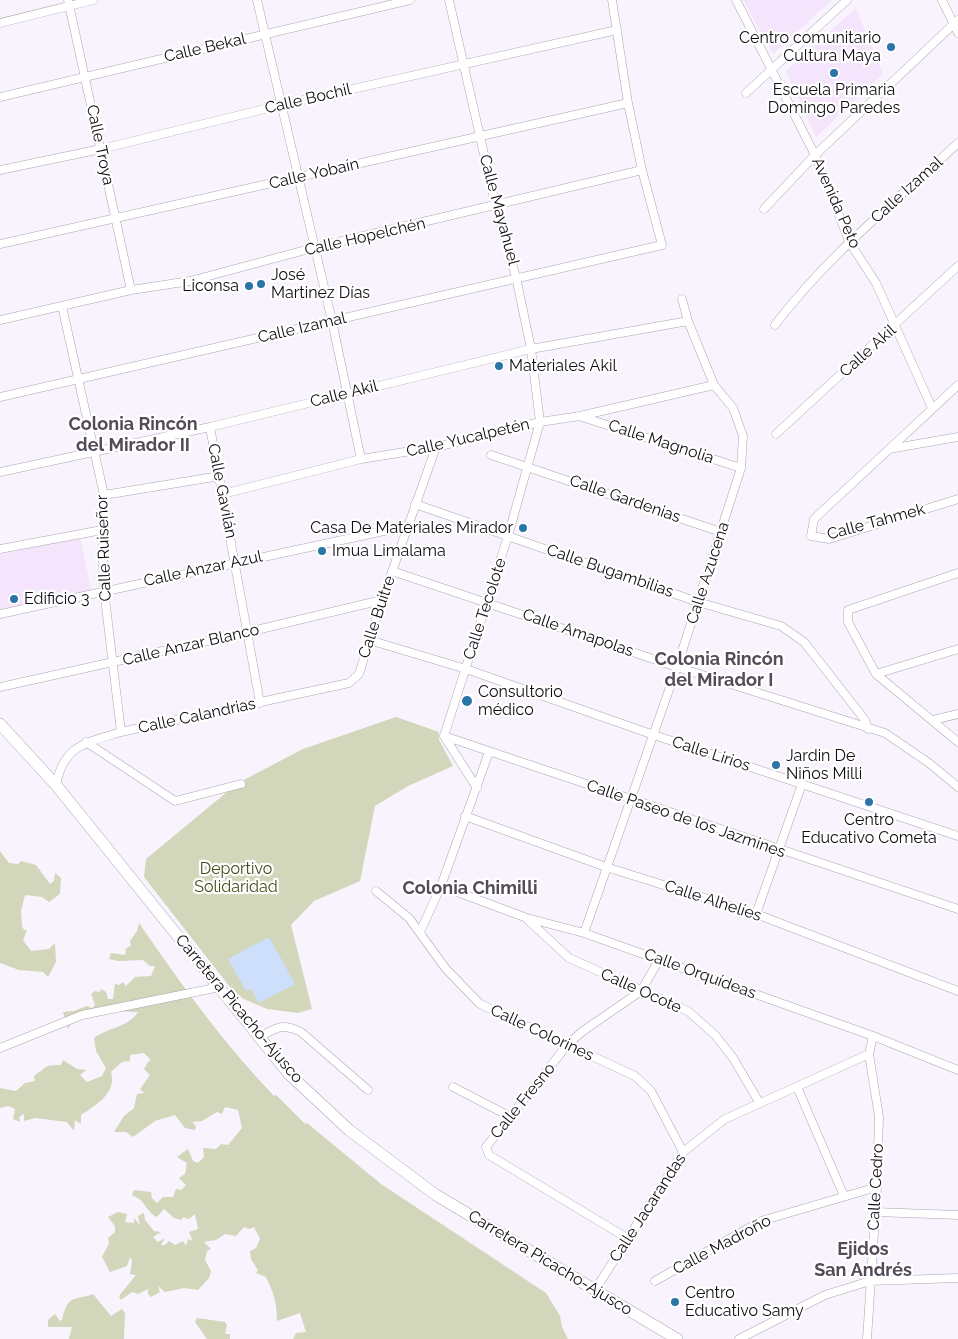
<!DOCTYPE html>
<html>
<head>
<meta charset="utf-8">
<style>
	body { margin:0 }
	canvas { display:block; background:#f9f3fd }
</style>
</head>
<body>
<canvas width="958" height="1339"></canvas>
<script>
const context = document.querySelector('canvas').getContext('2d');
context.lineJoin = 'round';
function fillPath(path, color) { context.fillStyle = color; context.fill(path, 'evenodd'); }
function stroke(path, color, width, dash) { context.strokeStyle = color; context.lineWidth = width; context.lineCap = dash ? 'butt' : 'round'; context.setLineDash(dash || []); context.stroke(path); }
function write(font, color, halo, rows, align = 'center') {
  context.font = font + ' Raleway,sans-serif'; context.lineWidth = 4.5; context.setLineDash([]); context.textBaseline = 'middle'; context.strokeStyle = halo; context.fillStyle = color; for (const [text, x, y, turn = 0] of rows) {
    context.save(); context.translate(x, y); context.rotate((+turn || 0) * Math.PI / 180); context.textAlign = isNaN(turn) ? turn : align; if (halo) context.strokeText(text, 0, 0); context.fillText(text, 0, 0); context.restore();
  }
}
fillPath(new Path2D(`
	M743 0H832L773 54Z
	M856 8 883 74 816 137 786 71Z
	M80 537 91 590 0 613V555Z`), '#f4e5fd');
fillPath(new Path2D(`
	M396 717 439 732V740L453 766 408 786 375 806 360 881 314 901 291 925 312 1009 298 1013 267 1009 237 996 144 877 146 859 238 783 303 749Z
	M0 851 9 863 18 864 21 861 36 865 50 884 54 881 55 873 61 878 60 894 49 902 42 897 25 895 21 911 22 926 24 930H27L23 940 31 951 49 949 55 943 56 962 48 977 43 972 19 970 0 963Z
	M139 923C180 983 224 1044 274 1096L276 1095 305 1124 307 1123 381 1184 546 1293 560 1316 562 1327 568 1339H293L296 1333 306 1332 300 1313 277 1321C277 1304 274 1293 266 1277L256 1273 258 1270 251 1259 250 1251 256 1248 260 1239 254 1227 249 1229 244 1227 236 1236 225 1234 216 1240 204 1242 211 1249 207 1251 205 1260 211 1271 209 1278 198 1290 184 1288 165 1292 158 1286 160 1292 151 1297 148 1294V1289L138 1294 132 1292 121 1300 119 1296 136 1275 130 1274 132 1261 130 1257 127 1266 110 1272 102 1257 109 1243 108 1238 115 1232V1226L108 1217 118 1212 127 1214 125 1222 134 1223V1218L140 1225 138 1216 144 1213 145 1220 154 1231 161 1232 153 1237 158 1242 165 1238 161 1245H165L169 1241 175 1245 183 1241 186 1246 188 1239 193 1241 189 1232 198 1229 195 1214 189 1219 182 1217V1220L174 1218 164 1209 157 1217C144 1210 147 1201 132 1195L134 1190 151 1192 152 1198 157 1203 163 1197H173L176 1189 181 1190 186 1185 179 1178 185 1174 187 1163 177 1157 188 1149 193 1161 198 1163 204 1157 203 1148 216 1149 221 1144 228 1145 242 1128 238 1110 225 1107 222 1114 217 1112 202 1121 192 1122 196 1126 195 1130 185 1128 175 1115 155 1121 133 1137 126 1132H114L124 1116 134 1108 137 1094 144 1093 140 1089 150 1075 144 1069 148 1062 151 1060 144 1053 130 1055V1061L122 1062 111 1072C117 1093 96 1105 81 1115V1124L75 1120 74 1131 67 1122 35 1118 24 1121V1114L19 1117 20 1122 13 1119 15 1109 8 1106 0 1108V1088L16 1091 25 1083 35 1081 34 1076C46 1068 43 1065 61 1065L63 1060 77 1069 86 1070 80 1075 87 1082 102 1076 106 1068 96 1051 94 1038C109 1027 129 1027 138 1012L116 1011 73 1019 68 1029 63 1012 74 1011 87 1006 92 1008 95 1005 91 994 95 991 100 992 101 989 106 992 108 999H113L115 984 119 985 123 982 126 986 135 977 151 976 155 966H150L143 960 118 961 109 959 111 953 125 955 126 949 131 945 130 941 137 931Z
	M93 1294 111 1316 122 1309 125 1313 124 1339H69L72 1327H48V1320L55 1314 60 1321 62 1320C68 1293 75 1301 93 1294Z
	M197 1318 225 1322 227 1325 225 1334H230V1339H207L195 1322Z`), '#d2d6ba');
fillPath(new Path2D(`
	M269 937 295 984 259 1003 251 989 246 991 228 959Z`), '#cddffa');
const street = new Path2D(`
	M68 0 131 290
	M257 0 332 321 361 459
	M736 0 815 155 850 243 876 283 932 408
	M942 0 958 33
	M0 23 93 0
	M746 93 847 0
	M0 97 410 0
	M0 170 101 149 281 105 617 30
	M764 209 815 155 958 20
	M0 244 628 103
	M62 306 104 495 102 530 104 590 121 732
	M0 320 131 290 190 281 313 248 642 170
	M775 325C827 256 895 202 958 143
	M958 385 814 519 811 536 829 539 958 499
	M0 397 662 245 642 170 628 103 612 0
	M582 417 741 468
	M210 427 260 703
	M776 434 958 266
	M889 449 958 437
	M491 455 721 532
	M0 472 210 427 531 349 688 321
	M223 494 361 459 436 447 540 422 580 416 714 385
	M104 495 220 476
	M415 504 698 602 781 626 804 642 865 720 868 729
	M0 549 102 530
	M392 571 677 667 885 733 929 763 958 787
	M958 573 848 610V622L876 674 958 742
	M0 614 407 526
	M369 640 466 669 654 735 958 836
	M876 674 958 649
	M0 687 248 632 382 600
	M933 720 958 714
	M444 736 508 536 540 422 531 349 516 277 496 207 449 0
	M444 736 958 909
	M444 736 477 788
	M86 742 175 801 241 784
	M56 785C64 745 85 743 121 732L349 683 359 674 382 600 436 447
	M465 816 606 867 756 914 958 991
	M441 886 527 918 584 933 873 1036 958 1070
	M376 891 409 918 446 969 480 1004 635 1076 651 1091 683 1152
	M756 914 802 784
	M528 920 569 958 688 1011 715 1035 733 1058 759 1102
	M420 932 441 886 489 752
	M584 933 677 667 741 468 743 436 733 408 714 385 688 321 682 299
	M260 1037C277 1027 282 1023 301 1032L368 1090
	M0 1048 82 1015 220 987
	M453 1087 509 1116
	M797 1087 844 1196
	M875 1212 958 1215
	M627 1238 489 1155 486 1147 568 1044 583 1031 641 991 659 960
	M655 1281 761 1221 877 1187
	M595 1290 683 1152 725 1119 869 1054
	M739 1339 825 1295 870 1281 958 1278
	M867 1339 877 1187 879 1117 869 1054 873 1036`);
const secondary = new Path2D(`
	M0 724 56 785 289 1074 349 1130 436 1195 677 1339`);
stroke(street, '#aea3b3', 9);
stroke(secondary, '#aea3b3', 12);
stroke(street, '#fff', 8);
stroke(secondary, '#fff', 11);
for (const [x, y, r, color] of [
	[891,47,5,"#2a74a8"],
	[834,73,5,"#2a74a8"],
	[261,284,5,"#2a74a8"],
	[249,286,5,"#2a74a8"],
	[499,366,5,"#2a74a8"],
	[523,528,5,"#2a74a8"],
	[322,551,5,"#2a74a8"],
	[14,599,5,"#2a74a8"],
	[467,701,6,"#2a74a8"],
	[776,765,5,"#2a74a8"],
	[869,802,5,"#2a74a8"],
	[675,1302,5,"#2a74a8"]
]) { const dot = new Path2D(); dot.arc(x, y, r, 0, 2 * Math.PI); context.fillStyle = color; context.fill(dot); stroke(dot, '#fff', 2); }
write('16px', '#100c12', '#fff', [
	["Centro comunitario",881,38,"right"],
	["Cultura Maya",881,56,"right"],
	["Escuela Primaria",834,90,"center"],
	["Domingo Paredes",834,108,"center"],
	["José",271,275],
	["Martinez Días",271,293],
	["Liconsa",239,286,"right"],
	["Materiales Akil",509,366],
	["Casa De Materiales Mirador",513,528,"right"],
	["Imua Limalama",332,551],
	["Edificio 3",24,599],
	["Consultorio",478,692],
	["médico",478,710],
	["Jardin De",786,756],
	["Niños Milli",786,774],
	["Centro",869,820,"center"],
	["Educativo Cometa",869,838,"center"],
	["Centro",685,1293],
	["Educativo Samy",685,1311]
], 'left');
write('16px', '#100c12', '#fff', [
	["Calle Bekal",205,48,-13],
	["Calle Bochil",308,99,-13],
	["Calle Troya",100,145,78],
	["Calle Yobaín",314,174,-13],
	["Calle Izamal",907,190,-42],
	["Avenida Peto",836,203,66],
	["Calle Mayahuel",499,210,75],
	["Calle Hopelchén",365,237,-13],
	["Calle Izamal",302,328,-13],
	["Calle Akil",868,351,-42],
	["Calle Akil",344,394,-14],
	["Calle Yucalpetén",468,438,-13],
	["Calle Magnolia",661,442,18],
	["Calle Gavilán",222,491,79],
	["Calle Gardenias",625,499,19],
	["Calle Tahmek",876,522,-15],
	["Calle Ruiseñor",104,548,-92],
	["Calle Anzar Azul",203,569,-12],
	["Calle Bugambilias",610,571,19],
	["Calle Azucena",708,573,-72],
	["Calle Tecolote",485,609,-72],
	["Calle Buitre",377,617,-72],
	["Calle Amapolas",578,633,19],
	["Calle Anzar Blanco",191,645,-13],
	["Calle Calandrias",197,716,-12],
	["Calle Lirios",711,754,18],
	["Calle Paseo de los Jazmines",686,819,19],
	["Calle Alhelíes",713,901,18],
	["Calle Orquídeas",700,974,20],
	["Calle Ocote",641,991,24],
	["Carretera Picacho-Ajusco",239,1009,50],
	["Calle Colorines",542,1033,25],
	["Calle Fresno",523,1101,-51],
	["Calle Cedro",876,1187,-87],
	["Calle Jacarandas",648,1208,-57],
	["Calle Madroño",722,1245,-28],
	["Carretera Picacho-Ajusco",550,1263,31]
]);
write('16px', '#464b18', '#fff', [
	["Deportivo",236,869],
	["Solidaridad",236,887]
]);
write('bold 18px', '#544b59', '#fff', [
	["Colonia Rincón",133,425],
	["del Mirador II",133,446],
	["Colonia Rincón",719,660],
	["del Mirador I",719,681],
	["Colonia Chimilli",470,889],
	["Ejidos",863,1250],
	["San Andrés",863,1271]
]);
</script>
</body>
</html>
